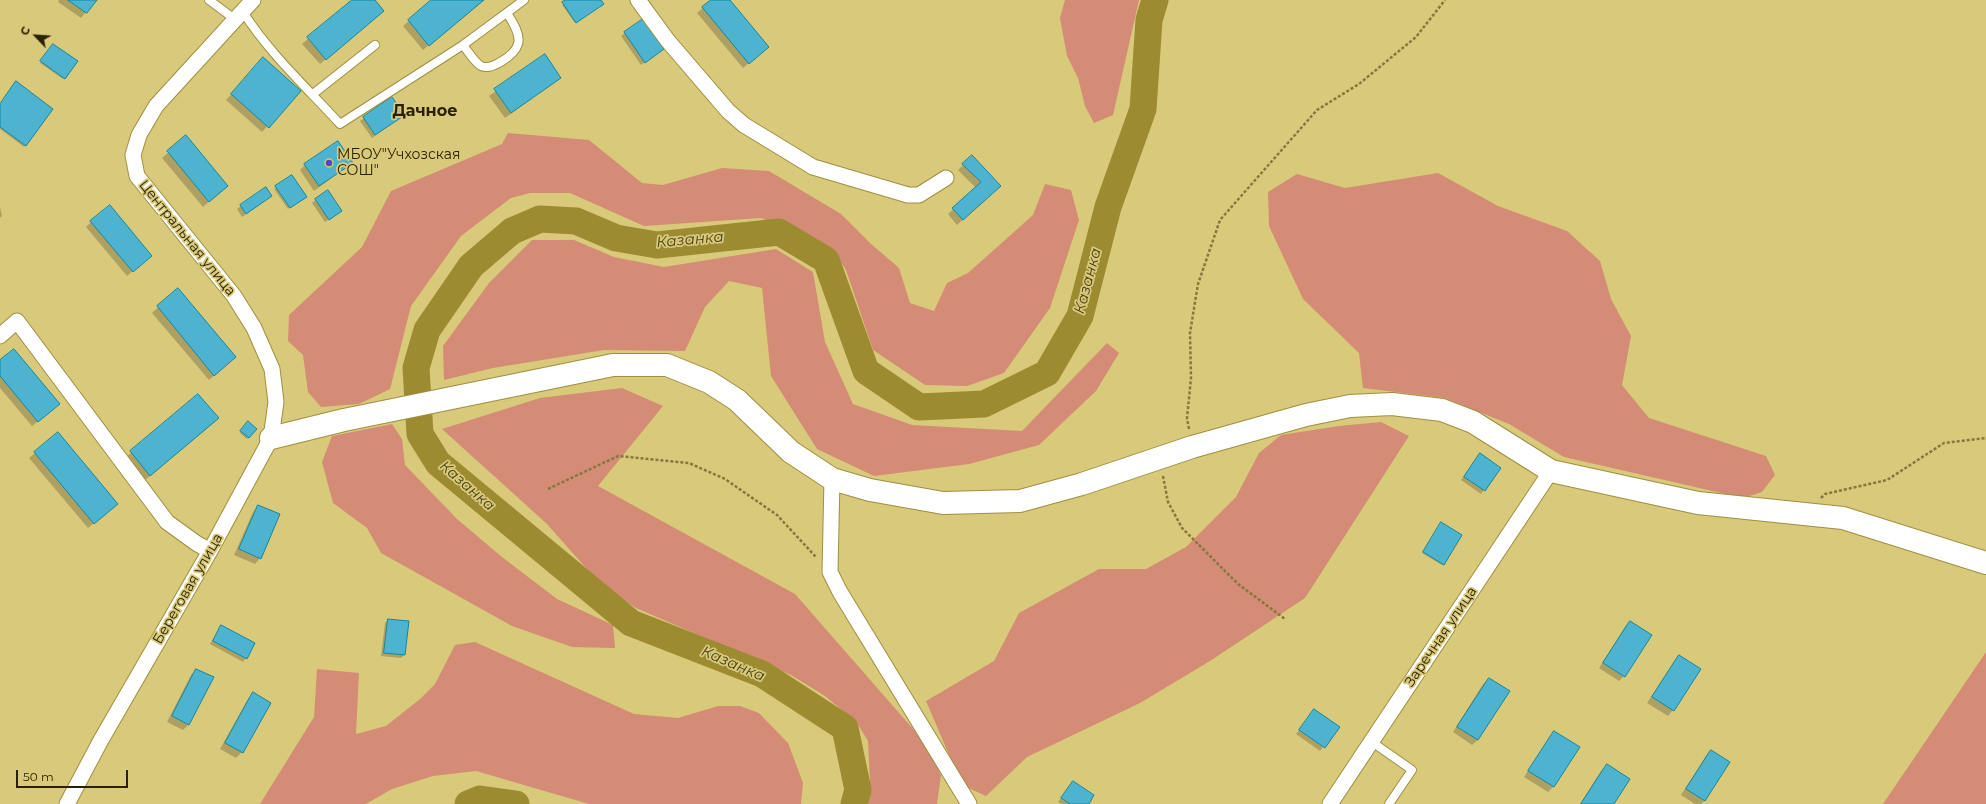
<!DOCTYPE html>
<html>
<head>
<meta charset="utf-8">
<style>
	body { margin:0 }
	#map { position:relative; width:1986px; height:804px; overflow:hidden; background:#d9c97a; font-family:Montserrat,sans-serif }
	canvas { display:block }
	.north { position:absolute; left:16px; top:16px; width:40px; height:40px; -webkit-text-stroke:3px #d9c97a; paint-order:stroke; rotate:295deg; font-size:11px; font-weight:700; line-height:16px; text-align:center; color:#292201 }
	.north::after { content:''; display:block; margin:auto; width:14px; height:18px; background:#292201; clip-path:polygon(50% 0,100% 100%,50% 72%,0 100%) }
	.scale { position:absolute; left:16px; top:770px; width:112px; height:18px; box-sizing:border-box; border:2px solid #292201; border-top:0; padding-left:5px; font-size:12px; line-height:14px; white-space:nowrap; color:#292201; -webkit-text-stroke:3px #d9c97a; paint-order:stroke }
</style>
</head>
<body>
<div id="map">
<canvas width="1986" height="804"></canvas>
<div class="north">С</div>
<div class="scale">50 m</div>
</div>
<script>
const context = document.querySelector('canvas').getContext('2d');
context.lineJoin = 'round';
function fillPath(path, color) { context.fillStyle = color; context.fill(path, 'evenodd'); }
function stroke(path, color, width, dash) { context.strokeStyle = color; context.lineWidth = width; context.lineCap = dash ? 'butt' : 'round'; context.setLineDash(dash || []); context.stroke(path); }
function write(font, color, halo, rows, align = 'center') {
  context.font = font + ' Montserrat,sans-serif'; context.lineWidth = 3.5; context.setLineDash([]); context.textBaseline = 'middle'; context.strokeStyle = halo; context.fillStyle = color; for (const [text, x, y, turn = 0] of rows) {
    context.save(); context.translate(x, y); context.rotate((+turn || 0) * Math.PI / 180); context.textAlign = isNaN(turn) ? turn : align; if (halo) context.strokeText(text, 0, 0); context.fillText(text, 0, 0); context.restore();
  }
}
fillPath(new Path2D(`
	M1065 0H1139L1113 115 1094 123 1085 106 1078 78 1067 56 1060 18Z
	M508 133 589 140 642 183 663 185 722 168 769 171 841 214 870 243 899 268 910 303 934 311 947 283 968 273 1033 215 1045 184 1071 190 1079 220 1050 308 1004 373 967 386 925 385 873 350 846 270 834 252 817 241 761 218 644 226 570 193H530L511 198 461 236 411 306 390 389 359 404 321 407 308 392 303 355 288 341 289 315 362 247 391 191 502 144Z
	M1438 173 1498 206 1567 231 1600 261 1611 299 1631 336 1622 385 1649 418 1766 456 1775 475 1762 492 1743 498 1564 457 1509 424 1445 398 1363 388 1359 353 1303 299 1269 226 1268 192 1297 174 1345 188Z
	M532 240H574L614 257 664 267 776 249 813 272 825 342 853 404 912 425 1022 431 1107 343 1119 353 1096 391 1039 445 969 464 874 476 817 449 771 376 762 288 729 281 705 307 685 351 604 350 493 368 444 380 443 346 489 283Z
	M622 388 663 406 598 486 795 594 921 738 941 775 937 804H867L870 783 868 741 857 723 825 696 791 675 636 608 601 585 547 524 442 429 540 398Z
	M1381 422 1409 436 1305 598 1210 661 1140 703 1027 757 986 796 962 785 926 701 994 661 1019 613 1099 569H1146L1186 547 1236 497 1259 453 1281 435 1339 426Z
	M392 424 402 439 405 465 457 519 502 557 557 599 613 625 615 648 572 647 512 626 381 553 367 528 333 503 322 462 332 436Z
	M475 642 634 714 678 718 718 706H740L759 713 788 743 803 783 801 804H589L476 771 433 776 392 789 366 804H260L314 717 317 669 359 673 356 734 386 726 420 699 435 684 455 645Z
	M1986 652V804H1883Z`), '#d48c76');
fillPath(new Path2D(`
	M59 0H95L81 18 58 2Z
	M353 0H373L377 16 320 64 302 44Z
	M433 0H483L423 50 403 26Z
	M568 0H600L601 5 575 23 562 5Z
	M712 0H728L762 52 743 68 697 13Z
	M643 20 663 49 641 65 621 36Z
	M52 46 64 78 63 79 40 63Z
	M545 56 560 78 505 118 489 96Z
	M258 64 300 91 262 132 226 100Z
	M392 98 403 115 372 138 360 121Z
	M0 105 52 109 24 147 0 129Z
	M186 137 227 186 203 207 162 158Z
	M971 157 994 191 957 225 948 214 976 188 958 170Z
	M352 163 314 191 300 170 305 165Z
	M292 176 304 198 288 209 274 189Z
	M266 188 271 196 242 217 237 209Z
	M327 191 337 214 325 222 312 203Z
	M0 207 2 216 0 218Z
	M91 222 145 261 127 276 86 227Z
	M178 289 235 357 209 380 152 313Z
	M0 361 53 409 32 426 0 388Z
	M198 395 212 424 144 481 125 458Z
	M248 423 256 429 247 439 240 433Z
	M35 453 111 509 88 528 29 458Z
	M1480 454 1484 490 1481 494 1461 480Z
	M258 506 260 558 255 564 234 555 253 512Z
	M1441 523 1444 564 1442 565 1422 553Z
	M388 620 404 655 401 658 381 656 385 623Z
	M1630 622 1624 676 1619 681 1599 668 1625 627Z
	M221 626 246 658 243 662 210 644Z
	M1679 656 1700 669 1673 710 1668 716 1647 703 1674 662Z
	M196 670 189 724 183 730 167 722 191 675Z
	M1489 679 1478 740 1472 745 1453 732 1483 684Z
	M253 694 242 752 236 758 220 749 248 699Z
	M1314 710 1338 727 1320 751 1296 734Z
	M1554 732 1578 747 1553 787 1548 792 1524 777 1549 738Z
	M1711 751 1729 762 1704 801 1701 804H1695L1681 795 1706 756Z
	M1607 765 1613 804H1580L1601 771Z
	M1073 782 1087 804H1062L1058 802Z`), '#0003');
stroke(new Path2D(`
	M468 804 480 799 516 804
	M854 804 858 790 845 728 762 674 631 623 438 463 420 434 416 368 427 330 471 266 512 231 540 219 576 221 616 238 657 245 779 232 826 260 866 371 919 407 984 404 1047 373 1080 316 1108 207 1143 109 1149 20 1155 0`), '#9c8b31', 27);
const building = new Path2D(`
	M68 0H97L87 13Z
	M352 0H375L384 11 326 60 307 37Z
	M431 0H484L429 46 408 20Z
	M566 0H601L604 4 576 23 562 2Z
	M711 0H730L769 47 749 64 702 7Z
	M643 19 664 49 645 63 624 32Z
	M53 44 78 61 65 79 40 61Z
	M545 54 561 78 511 113 494 89Z
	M263 57 301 91 269 128 231 94Z
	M16 81 53 109 26 146 0 127V104Z
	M392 97 405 115 375 135 363 117Z
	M186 135 228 186 209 202 167 151Z
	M338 141 353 163 319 186 304 164Z
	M972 155 1001 186 963 220 952 208 981 182 962 164Z
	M292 175 307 197 290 208 275 186Z
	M266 187 272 196 246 214 240 205Z
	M328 190 342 211 329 220 315 199Z
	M110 205 152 256 133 272 90 221Z
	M178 288 236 357 214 376 157 306Z
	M14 349 60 404 38 422 0 376V360Z
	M198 394 219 418 150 476 130 451Z
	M248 421 257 429 249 438 240 431Z
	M58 432 118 504 94 524 34 452Z
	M1480 453 1501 468 1485 491 1464 477Z
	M258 505 280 514 261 559 239 549Z
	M1441 522 1462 535 1444 565 1423 552Z
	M388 619 409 621 405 655 384 653Z
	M1630 621 1652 635 1625 677 1603 663Z
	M221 625 255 643 247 659 213 641Z
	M1679 655 1701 669 1674 711 1652 697Z
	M196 669 214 677 189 725 172 716Z
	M1489 678 1510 691 1478 740 1457 727Z
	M253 692 271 703 243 753 225 743Z
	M1314 709 1340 727 1325 748 1299 730Z
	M1554 731 1580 747 1554 787 1528 771Z
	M1711 750 1730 762 1705 801 1686 789Z
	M1607 764 1630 779 1614 804H1581Z
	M1073 781 1094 795 1089 804H1070L1061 798Z`);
fillPath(building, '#4db3ce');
stroke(building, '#1188a2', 1);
const lane = new Path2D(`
	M209 0 236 20
	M243 12C270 54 307 88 340 124L463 45 524 0
	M463 45C468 51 474 62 481 66 491 71 515 55 518 44 521 34 512 21 507 13
	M313 94 375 45
	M1372 742 1412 770 1389 804`);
const street = new Path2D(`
	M638 0 668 41 728 111 744 125 813 167 908 195H919L946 178
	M0 336 17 321 167 522 196 543 210 551
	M832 479 830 572 840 592 969 804
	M67 804 101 740 210 551 271 438 276 402 272 369 254 328 234 296 137 176 133 155 139 135 156 106 253 0
	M1330 804 1551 471`);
const secondary = new Path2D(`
	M271 438 344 420 613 365H667L709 382 737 400 791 452 832 479 870 490 943 503 1020 501 1082 484 1192 447 1306 415 1350 406 1392 404 1442 410 1473 422 1551 471 1698 503 1843 518 1986 563`);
stroke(lane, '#9f8f40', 10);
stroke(street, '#9f8f40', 17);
stroke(secondary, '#9f8f40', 24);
stroke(new Path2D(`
	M1189 429 1187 418 1191 378 1190 333 1198 284 1220 220 1317 110 1359 84 1416 37 1445 0
	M1163 476 1168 502 1182 528 1238 584 1285 619
	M548 489 618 456 689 463 725 479 777 515 816 557
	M1821 498 1825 494 1887 480 1944 443 1986 438`), '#847840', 2.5, [3, 2]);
stroke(lane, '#fff', 8);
stroke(street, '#fff', 15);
stroke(secondary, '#fff', 22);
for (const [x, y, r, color] of [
	[329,163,4,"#4d4bc1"]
]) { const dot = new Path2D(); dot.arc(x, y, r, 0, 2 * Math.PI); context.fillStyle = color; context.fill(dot); stroke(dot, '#d9c97a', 1.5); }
write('14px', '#292201', '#d9c97a', [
	["МБОУ\"Учхозская",337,155],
	["СОШ\"",337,171]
], 'left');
write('14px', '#292201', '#d9c97a', [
	["Центральная улица",187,238,51],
	["Береговая улица",188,589,-60],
	["Заречная улица",1441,637,-56]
]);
write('italic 15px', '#47401a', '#d9c97a', [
	["Казанка",690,240,-5],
	["Казанка",1088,281,-75],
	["Казанка",467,486,41],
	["Казанка",733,664,23]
]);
write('bold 16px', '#292201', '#d9c97a', [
	["Дачное",425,111]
]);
</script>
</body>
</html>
